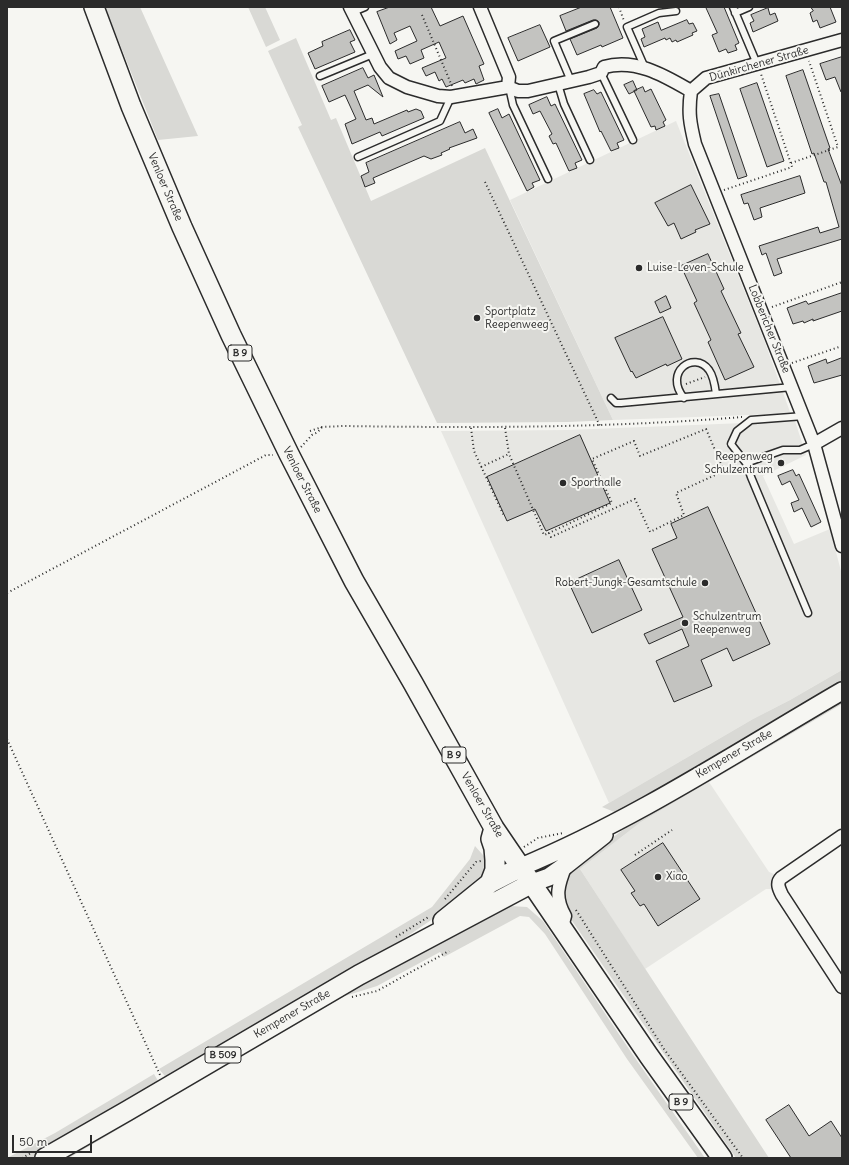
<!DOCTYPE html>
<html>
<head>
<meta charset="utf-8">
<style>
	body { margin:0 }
	#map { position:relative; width:849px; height:1165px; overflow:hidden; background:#f6f6f2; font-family:Delius,sans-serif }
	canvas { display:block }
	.frame { position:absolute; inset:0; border:8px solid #2b2b2b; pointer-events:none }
	.scale { position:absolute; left:12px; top:1135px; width:80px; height:18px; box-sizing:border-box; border:2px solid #2b2b2b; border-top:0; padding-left:5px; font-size:12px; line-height:14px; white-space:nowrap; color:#2b2b2b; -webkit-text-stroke:3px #f6f6f2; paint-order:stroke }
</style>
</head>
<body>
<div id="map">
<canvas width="849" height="1165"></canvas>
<div class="frame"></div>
<div class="scale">50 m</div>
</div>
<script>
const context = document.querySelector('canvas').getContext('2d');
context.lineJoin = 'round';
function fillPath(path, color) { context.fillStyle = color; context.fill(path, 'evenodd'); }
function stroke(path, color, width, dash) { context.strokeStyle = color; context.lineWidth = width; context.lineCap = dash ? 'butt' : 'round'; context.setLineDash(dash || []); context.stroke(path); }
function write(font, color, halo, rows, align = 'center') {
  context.font = font + ' Delius,sans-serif'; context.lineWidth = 4; context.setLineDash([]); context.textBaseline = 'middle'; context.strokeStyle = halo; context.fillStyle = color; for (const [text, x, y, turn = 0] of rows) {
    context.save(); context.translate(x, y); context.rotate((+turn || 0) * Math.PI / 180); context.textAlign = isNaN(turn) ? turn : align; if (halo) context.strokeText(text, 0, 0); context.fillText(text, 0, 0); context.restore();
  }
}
fillPath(new Path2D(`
	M676 121 763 337 790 412 776 414 613 420 510 200Z
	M795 421 806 455 763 476 794 544 830 529 842 575V670L790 700 753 719 609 803 441 431 568 430Z
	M709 782 769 872 774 874 771 881V889H766L645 969 580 869 641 822Z`), '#e7e7e3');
fillPath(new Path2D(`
	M105 7H140L198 136 158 140Z
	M248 7H265L280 40 266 47Z
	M296 38 331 120 336 118 371 201 485 148 613 420 568 422 437 423 298 127 302 125 268 51Z
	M842 670V683L672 784 617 813 602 807 753 719 790 700Z
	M842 696V704L641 822 580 869 769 1158H736L568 915 562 893 566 875 612 838 658 804Z
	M475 846 490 863 477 889 384 952 169 1081 159 1069 432 907 470 859Z
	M510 906 527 907 543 921 633 1055 705 1158H698L627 1059 545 934 529 917 520 916 444 957 440 952 377 986 345 996 69 1158H56L360 980 376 978Z
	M154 1074 161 1086 60 1146 34 1158H7L55 1133Z`), '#d9d9d5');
const building = new Path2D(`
	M390 7H431L440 26 463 16 484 64 479 66 484 80 476 84 474 79 465 83 463 80 446 87 442 79 439 81 435 72 426 76 422 68 446 58 439 42 421 50 424 58 410 64 406 56 398 59 395 51 417 41 410 26 394 33 397 40 390 44 377 12Z
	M582 7H610L623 38 602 47 601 45 577 55 570 39 597 28 599 25V22L596 20H593L566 31 560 16Z
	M706 7H724L739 43 735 45 737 50 728 53 726 49 719 52 712 35 717 33Z
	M811 7H830L836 22 820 28 817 20 813 22 810 13 813 11Z
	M768 8 770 15 775 13 778 21 753 32 750 23 754 21 751 15Z
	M687 20 689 24 693 23 697 31 692 33 693 35 677 42 676 40 672 42 670 38 666 40 665 38 644 47 641 39 645 37 642 29 658 22 661 30Z
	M540 25 550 47 518 61 508 38Z
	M350 30 355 40 350 42 355 52 315 69 308 53 323 46 322 42Z
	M842 57V92H841L835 77 826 80 820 64Z
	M363 68 368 78 374 75 383 97 368 85 354 91 366 120 372 118 374 124 407 110 408 112 416 109 421 111 424 118 382 136 380 132 352 144 345 124 356 119 345 95 329 102 322 86Z
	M803 70 830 148 828 149 842 186V239L777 259 782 273 774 276 766 253 762 255 759 246 818 227 820 233 839 227 826 182H824L814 153 812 154 786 76Z
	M633 81 637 90 629 94 624 85Z
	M757 83 784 161 767 167 740 89Z
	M643 87 645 92 651 89 666 120 663 122 665 126 656 130 655 126 651 127 634 91Z
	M594 90 597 94 601 92 624 140 617 143 619 148 611 151 601 131 600 132 584 94Z
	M719 94 747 176 738 179 710 96Z
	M547 97 551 106 555 104 582 160 575 163 577 168 569 171 556 143 553 144 549 136 552 134 540 111 533 114 529 105Z
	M498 109 502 118 509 114 540 180 532 183 534 187 527 191 489 113Z
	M460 122 465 133 473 129 477 138 449 148 450 149 441 153 442 155 431 159 424 156 373 178 375 183 365 187 361 176 369 172 366 163Z
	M800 176 805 193 760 208 762 217 754 220 748 203 744 204 741 195Z
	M691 185 710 224 695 230 696 232 681 239 674 223 668 226 655 203Z
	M708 254 724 289 721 291 741 333 738 334 754 367 725 380 708 342 711 340 694 303 697 301 681 266Z
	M842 293V311L813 321V319L804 323 803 321 793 324 787 308 806 301 808 304Z
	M666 296 671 308 660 313 655 302Z
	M663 317 682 359 667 366 666 364 636 378 632 371 631 372 615 338Z
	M842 358V375L814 383 808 366 826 359 827 363Z
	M580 435 610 503 546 531 535 509 507 521 487 477Z
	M793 470 796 476 799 474 821 522 811 527 802 508 794 512 791 503 799 500 790 481 782 485 778 476Z
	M708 507 770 644 733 661 727 648 701 660 712 686 674 702 656 661 689 646 682 629 649 644 644 634 683 617 652 549 677 538 671 524Z
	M619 560 642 610 592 633 569 583Z
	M663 843 700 899 658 926 644 904 640 906 631 893 635 891 621 870Z
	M789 1105 809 1136 831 1121 842 1138V1158H791L766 1120Z`);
fillPath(building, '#c3c3c0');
stroke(building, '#2b2b2b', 1);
const lane = new Path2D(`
	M733 7 757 64
	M353 12 365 7
	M735 13 749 7
	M645 68 627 27 659 13 676 11
	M601 73 633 140
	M320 76 373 54
	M571 81 554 41 595 24
	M558 84 564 104 590 160
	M509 87 513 105 548 179
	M358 157 440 121 451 97
	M611 398 616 403H621L792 387
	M684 398C663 372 694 350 709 370 714 377 715 386 716 394
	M804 416 751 420 737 431 731 444 746 463 751 477 808 613
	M746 463 783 450H800L814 444`);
const street = new Path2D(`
	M350 7 380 67 389 78 407 87 438 96 451 97 508 87 518 91H528L589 77 601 73 604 67C636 58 665 76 691 91
	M480 7 509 77 508 87
	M691 91C688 113 690 123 695 144L814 444 842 546
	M691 91 706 78 842 40
	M814 444 842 428
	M842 836 781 878C776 883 779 889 782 895L842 987
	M562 927 565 916C554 897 558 885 566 865`);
const secondary = new Path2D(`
	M521 867C634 820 737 752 842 691
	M532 883 549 877 566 865 604 835`);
const primary = new Path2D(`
	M94 7 131 106 182 227 231 335 289 454 354 581 413 683 494 828 649 1056 722 1158
	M490 883 495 870V860L494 848 491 839 494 828
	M443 921 490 883 521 867
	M45 1158 127 1111 359 975 532 883`);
stroke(lane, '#2b2b2b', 9);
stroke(street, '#2b2b2b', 15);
stroke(secondary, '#2b2b2b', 20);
stroke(primary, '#2b2b2b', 22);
stroke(new Path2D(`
	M619 7 624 21
	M422 15 452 86
	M791 163 838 147 809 61
	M485 182 600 426
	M724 190 792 167 761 74
	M772 307 842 282
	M792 363 842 346
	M686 384 705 377
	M471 428 474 451 504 516
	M505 428 509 454 544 535 549 533
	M706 429 724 471 676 493 684 515 650 532 635 499 551 537 549 533 612 503 592 459 634 441 640 456Z
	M310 431 322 427 344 426C478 428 608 428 742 417
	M301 447 312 435 318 432 322 427
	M481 467 509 454
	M723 467 737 464
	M7 593 266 455H273
	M7 739 160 1075
	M524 847 538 838 563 833
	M635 855 672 830
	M445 899 476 862 481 861
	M576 910 664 1049 743 1158
	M396 937 430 916
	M352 997 377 991 449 951
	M22 1158 31 1153`), '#2b2b2b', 2, [1, 3]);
stroke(lane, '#f6f6f2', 6);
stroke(street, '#f6f6f2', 12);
stroke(secondary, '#f6f6f2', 17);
stroke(primary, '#f6f6f2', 19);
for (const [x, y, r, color] of [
	[639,268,4,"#2b2b2b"],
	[477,318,4,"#2b2b2b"],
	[781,463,4,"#2b2b2b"],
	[563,483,4,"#2b2b2b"],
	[705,583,4,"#2b2b2b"],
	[685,623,4,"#2b2b2b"],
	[658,877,4,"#2b2b2b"]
]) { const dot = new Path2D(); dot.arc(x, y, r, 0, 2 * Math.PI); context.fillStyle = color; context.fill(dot); stroke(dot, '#f6f6f2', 1.5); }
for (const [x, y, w] of [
	[240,353,24],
	[454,755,24],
	[223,1055,36],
	[681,1102,24]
]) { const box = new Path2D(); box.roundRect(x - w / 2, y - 8, w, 16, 3); context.fillStyle = '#f6f6f2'; context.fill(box); stroke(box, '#2b2b2b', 1); }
write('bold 10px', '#2b2b2b', null, [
	["B 9",240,353],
	["B 9",454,755],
	["B 509",223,1055],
	["B 9",681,1102]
]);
write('11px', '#2b2b2b', '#f6f6f2', [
	["Dünkirchener Straße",759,64,-16],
	["Venloer Straße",165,187,67],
	["Lobbericher Straße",769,329,68],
	["Venloer Straße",302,480,63],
	["Kempener Straße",734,754,-30],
	["Venloer Straße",482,805,60],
	["Kempener Straße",292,1014,-30]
]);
write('11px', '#2b2b2b', '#f6f6f2', [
	["Luise-Leven-Schule",647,268],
	["Sportplatz",485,312],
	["Reepenweeg",485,325],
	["Reepenweg",773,457,"right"],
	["Schulzentrum",773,470,"right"],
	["Sporthalle",571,483],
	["Robert-Jungk-Gesamtschule",697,583,"right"],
	["Schulzentrum",693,617],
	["Reepenweg",693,630],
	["Xiao",666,877]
], 'left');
</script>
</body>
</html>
